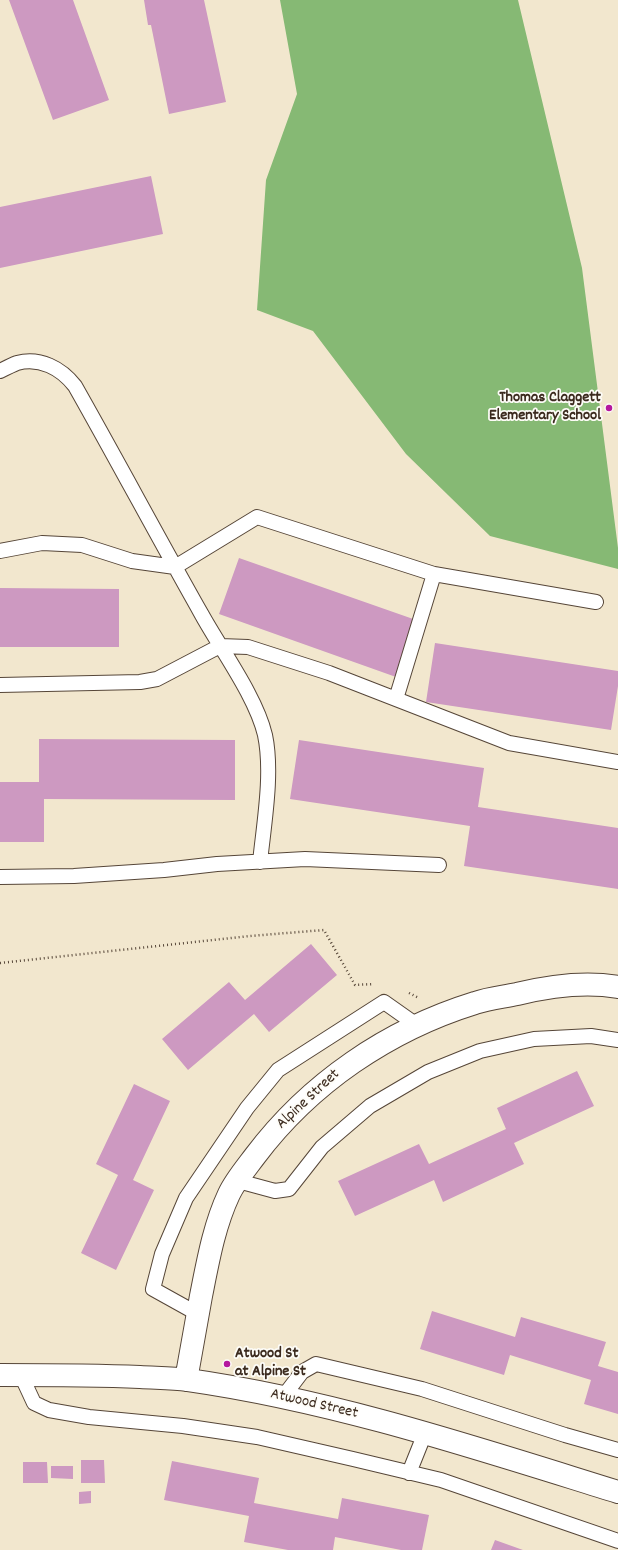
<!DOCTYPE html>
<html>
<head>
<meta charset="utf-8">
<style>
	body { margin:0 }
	canvas { display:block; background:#f2e7ce }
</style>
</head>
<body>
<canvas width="618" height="1550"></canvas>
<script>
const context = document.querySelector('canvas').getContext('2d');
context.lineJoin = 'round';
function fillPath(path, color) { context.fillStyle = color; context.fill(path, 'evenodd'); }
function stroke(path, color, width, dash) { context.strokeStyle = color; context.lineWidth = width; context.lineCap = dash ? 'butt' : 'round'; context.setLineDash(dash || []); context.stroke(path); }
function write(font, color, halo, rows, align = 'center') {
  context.font = font + ' Dekko,sans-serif'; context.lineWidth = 3.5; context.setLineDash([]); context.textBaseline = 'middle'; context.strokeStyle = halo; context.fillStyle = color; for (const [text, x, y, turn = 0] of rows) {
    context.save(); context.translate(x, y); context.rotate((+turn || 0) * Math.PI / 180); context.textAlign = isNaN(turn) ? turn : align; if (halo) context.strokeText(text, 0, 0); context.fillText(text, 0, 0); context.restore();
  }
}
fillPath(new Path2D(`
	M280 0H518L582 268 618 548V569L490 536 406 454 313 331 257 310 266 180 297 94Z`), '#86b974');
fillPath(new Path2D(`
	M9 0H73L109 100 53 120Z
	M144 0H204L226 102 169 114 151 25H148Z
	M151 176 163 234 0 268V207Z
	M239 558 416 620 396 677 219 614Z
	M0 588 119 589V647H0Z
	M435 643 618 671V686L611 730 426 702Z
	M39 739 235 740V800L44 799V842H0V782H39Z
	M299 740 484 768 478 807 618 828V889L464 866 470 826 290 799Z
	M311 944 337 975 269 1032 254 1014 188 1070 162 1039 229 982 245 1000Z
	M577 1071 594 1106 514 1143 524 1164 443 1202 434 1180 355 1216 338 1181 419 1144 429 1164 506 1129 497 1108Z
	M134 1084 170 1101 133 1180 154 1190 116 1270 81 1253 118 1175 96 1164Z
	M432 1311 515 1337 521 1317 606 1342 598 1366 618 1372V1414L584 1404 591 1380 510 1355 504 1375 420 1349Z
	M81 1460H104L105 1483H81Z
	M172 1461 259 1478 254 1503 338 1519 342 1498 429 1515 422 1550H401L335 1537 333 1550H288L244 1542 249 1516 164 1500Z
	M23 1462H47L48 1483H23Z
	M51 1466H73V1479L51 1478Z
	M91 1491V1503L79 1504V1492Z
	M495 1540 523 1550H491Z`), '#cd99c1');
const service = new Path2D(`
	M0 371C6 368 12 365 17 363 40 357 61 368 75 386 118 462 159 539 202 615 222 651 256 697 265 735 273 773 264 823 260 862
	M0 551 42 543 82 545 132 561 175 567 257 517 434 574 596 602
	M0 685 140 682 157 679 220 646 248 647 329 673 509 743 618 762
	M396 699 434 574
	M0 877 74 876 164 870 217 864 305 859 439 865
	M238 1181 275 1191 289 1189 322 1147 370 1106 428 1072 480 1051 534 1039 591 1036 618 1040
	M198 1314 153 1289 162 1254 186 1198 247 1108 278 1070 384 1002 418 1026
	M21 1375 34 1403 49 1410 89 1417 183 1426 257 1437 353 1459 441 1480 618 1541
	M283 1397 302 1372 316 1364 422 1389 565 1435 618 1450
	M409 1473 425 1433`);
const minor = new Path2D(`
	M0 1375C47 1375 93 1375 140 1377 156 1378 172 1378 188 1380 335 1401 476 1448 618 1492
	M186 1380C191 1352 196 1324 201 1296 208 1261 214 1226 229 1194 235 1181 246 1168 255 1156 310 1083 388 1030 475 1003 489 998 503 997 517 994 550 986 584 981 618 987`);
stroke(service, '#564638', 16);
stroke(minor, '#564638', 24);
stroke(new Path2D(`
	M0 963 250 936 324 930 355 985 374 984
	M409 993 419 998`), '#564638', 2.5, [1, 3]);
stroke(service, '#fff', 14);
stroke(minor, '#fff', 22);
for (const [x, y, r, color] of [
	[609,408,4,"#b5179e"],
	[227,1364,4,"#b5179e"]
]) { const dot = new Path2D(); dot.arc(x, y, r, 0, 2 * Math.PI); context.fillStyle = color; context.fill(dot); stroke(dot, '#fdfcf7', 1.5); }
write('bold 16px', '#3b2a1e', '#fdfcf7', [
	["Thomas Claggett",601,399],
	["Elementary School",601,417],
	["Atwood St",235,1355,"left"],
	["at Alpine St",235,1373,"left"]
], 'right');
write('16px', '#3b2a1e', '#fdfcf7', [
	["Alpine Street",309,1100,-43],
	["Atwood Street",314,1405,13]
]);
</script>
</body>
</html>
